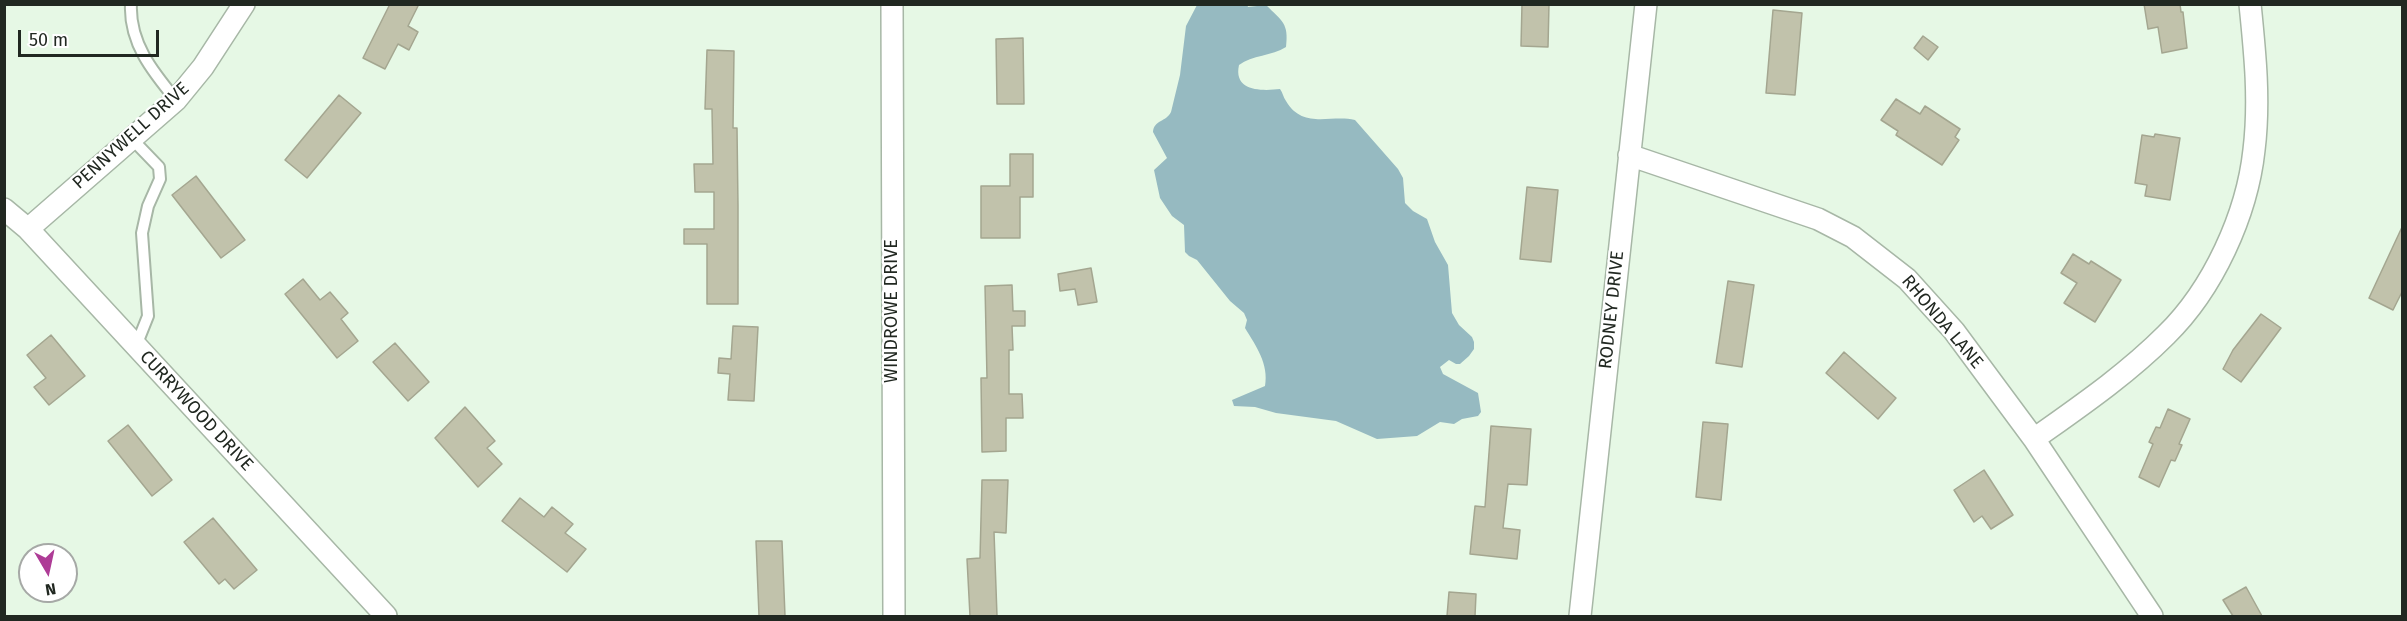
<!DOCTYPE html>
<html>
<head>
<meta charset="utf-8">
<style>
	body { margin:0 }
	#map { position:relative; width:2407px; height:621px; overflow:hidden; background:#e6f8e5; font-family:"Fira Sans",sans-serif }
	canvas { display:block }
	.frame { position:absolute; inset:0; border:6px solid #212821; pointer-events:none }
	.north { position:absolute; left:18px; top:543px; width:60px; height:60px; box-sizing:border-box; background:#fff; border:2px solid #a6a9a6; border-radius:50%; rotate:171deg; font-size:16px; font-weight:700; line-height:24px; text-align:center; color:#212821 }
	.north::after { content:''; display:block; margin:auto; width:21px; height:27px; background:#ae3c96; clip-path:polygon(50% 0,100% 100%,50% 72%,0 100%) }
	.scale { position:absolute; left:18px; top:30px; width:141px; height:27px; box-sizing:border-box; border:3px solid #212821; border-top:0; padding-left:8px; font-size:18px; line-height:21px; white-space:nowrap; color:#212821; -webkit-text-stroke:4px #fff; paint-order:stroke }
</style>
</head>
<body>
<div id="map">
<canvas width="2407" height="621"></canvas>
<div class="frame"></div>
<div class="north">N</div>
<div class="scale">50 m</div>
</div>
<script>
const context = document.querySelector('canvas').getContext('2d');
context.lineJoin = 'round';
function fillPath(path, color) { context.fillStyle = color; context.fill(path, 'evenodd'); }
function stroke(path, color, width, dash) { context.strokeStyle = color; context.lineWidth = width; context.lineCap = dash ? 'butt' : 'round'; context.setLineDash(dash || []); context.stroke(path); }
function write(font, color, halo, rows, align = 'center') {
  context.font = font + ' "Fira Sans",sans-serif'; context.lineWidth = 4.5; context.setLineDash([]); context.textBaseline = 'middle'; context.strokeStyle = halo; context.fillStyle = color; for (const [text, x, y, turn = 0] of rows) {
    context.save(); context.translate(x, y); context.rotate((+turn || 0) * Math.PI / 180); context.textAlign = isNaN(turn) ? turn : align; if (halo) context.strokeText(text, 0, 0); context.fillText(text, 0, 0); context.restore();
  }
}
fillPath(new Path2D(`
	M1247 4 1248 7 1266 5C1282 21 1289 23 1286 47 1272 56 1252 55 1239 65 1233 92 1263 91 1280 89 1283 93 1283 97 1286 101 1303 130 1331 114 1355 120L1398 169 1403 178 1405 203 1413 211 1427 219 1435 242 1448 265 1452 313 1459 325 1472 337 1474 342V349L1469 356 1460 364H1456L1449 360 1440 367 1443 374 1478 393 1481 412 1478 416 1462 419 1454 424 1440 422 1417 436 1377 439 1336 421 1276 413 1255 407 1234 406 1232 400 1265 386C1269 364 1256 346 1245 328L1247 320 1244 313 1230 301 1197 260 1189 256 1185 252 1184 225 1172 216 1160 198 1154 170 1167 158 1153 132C1154 120 1166 122 1171 112L1180 75 1186 26 1197 5Z`), '#96bac1');
const building = new Path2D(`
	M390 4H419L408 26 418 32 409 50 398 44 385 69 363 58Z
	M1522 4H1549L1548 47 1521 46Z
	M2144 4H2180L2181 12H2183L2187 48 2162 53 2158 27 2148 29Z
	M1773 10 1802 13 1795 95 1766 93Z
	M1923 36 1938 47 1928 60 1914 48Z
	M1023 38 1024 104H997L996 39Z
	M707 50 734 51 733 128H737L738 206V304H707V244H684V229H714V192H695L694 164H713L712 109H705Z
	M339 95 361 113 307 178 285 160Z
	M1896 99 1920 114 1925 106 1960 129 1955 137 1959 140 1942 165 1896 135 1898 131 1881 120Z
	M2155 134 2180 138 2170 200 2145 196 2147 185 2135 183 2142 135 2154 137Z
	M1010 154H1033V197H1020V238H981V186H1010Z
	M196 176 245 240 221 258 172 195Z
	M1527 187 1558 190 1551 262 1520 259Z
	M2403 225V290L2393 310 2369 298Z
	M2073 254 2089 264 2091 261 2121 280 2095 322 2064 303 2077 283 2061 273Z
	M1091 268 1097 302 1078 305 1075 289 1060 291 1058 274Z
	M303 279 320 300 330 292 348 313 341 319 358 341 337 358 285 294Z
	M1728 281 1754 285 1742 367 1716 363Z
	M1012 285 1013 311H1025V326H1012L1013 350H1009V394H1022L1023 418H1006V451L982 452 981 378H987L985 286Z
	M2261 314 2281 328 2241 382 2223 369 2233 350Z
	M733 326 758 327 754 401 728 400 730 374 718 373 719 358 731 359Z
	M51 335 85 376 49 405 34 387 46 378 27 355Z
	M395 343 429 382 408 401 373 362Z
	M1844 352 1896 398 1878 419 1826 373Z
	M465 407 495 441 487 448 502 464 478 487 435 438Z
	M2168 409 2190 419 2179 444 2182 445 2175 461 2171 460 2159 487 2139 477 2153 444 2149 442 2156 427 2160 428Z
	M1703 422 1728 424 1721 500 1696 497Z
	M128 425 172 480 152 496 108 441Z
	M1491 426 1531 429 1527 485 1508 484 1503 528 1520 530 1517 559 1470 554 1475 506 1485 507Z
	M1984 470 2013 515 1991 529 1982 516 1974 522 1954 490Z
	M982 480H1008L1006 533 994 532 997 616H970L967 559 980 558Z
	M520 498 544 517 552 507 573 524 565 533 586 549 567 572 502 521Z
	M213 518 257 570 234 589 225 579 219 584 184 542Z
	M756 541H782L785 616H759Z
	M2246 587 2262 616H2233L2223 600Z
	M1449 592 1476 594 1475 616H1447Z`);
fillPath(building, '#c1c2ab');
stroke(building, '#a4a690', 1.5);
const lane = new Path2D(`
	M131 4C129 43 153 72 176 100
	M132 139 159 167 160 179 148 206 142 233 148 316 136 346`);
const street = new Path2D(`
	M892 4 894 616
	M1629 155 1818 219 1853 237 1907 279 1954 331 2034 439 2152 616
	M4 209 28 229 386 616
	M28 229 176 100 203 67 244 4
	M2034 439C2079 407 2126 375 2166 335 2213 289 2247 215 2254 150 2260 101 2255 53 2250 4
	M1580 616 1646 4`);
stroke(lane, '#a7b7a6', 14);
stroke(street, '#a7b7a6', 24);
stroke(lane, '#fff', 10);
stroke(street, '#fff', 21);
write('18px', '#212821', '#fff', [
	["PENNYWELL DRIVE",131,136,-42],
	["RODNEY DRIVE",1612,310,-84],
	["WINDROWE DRIVE",892,311,-90],
	["RHONDA LANE",1942,322,50],
	["CURRYWOOD DRIVE",196,411,47]
]);
</script>
</body>
</html>
